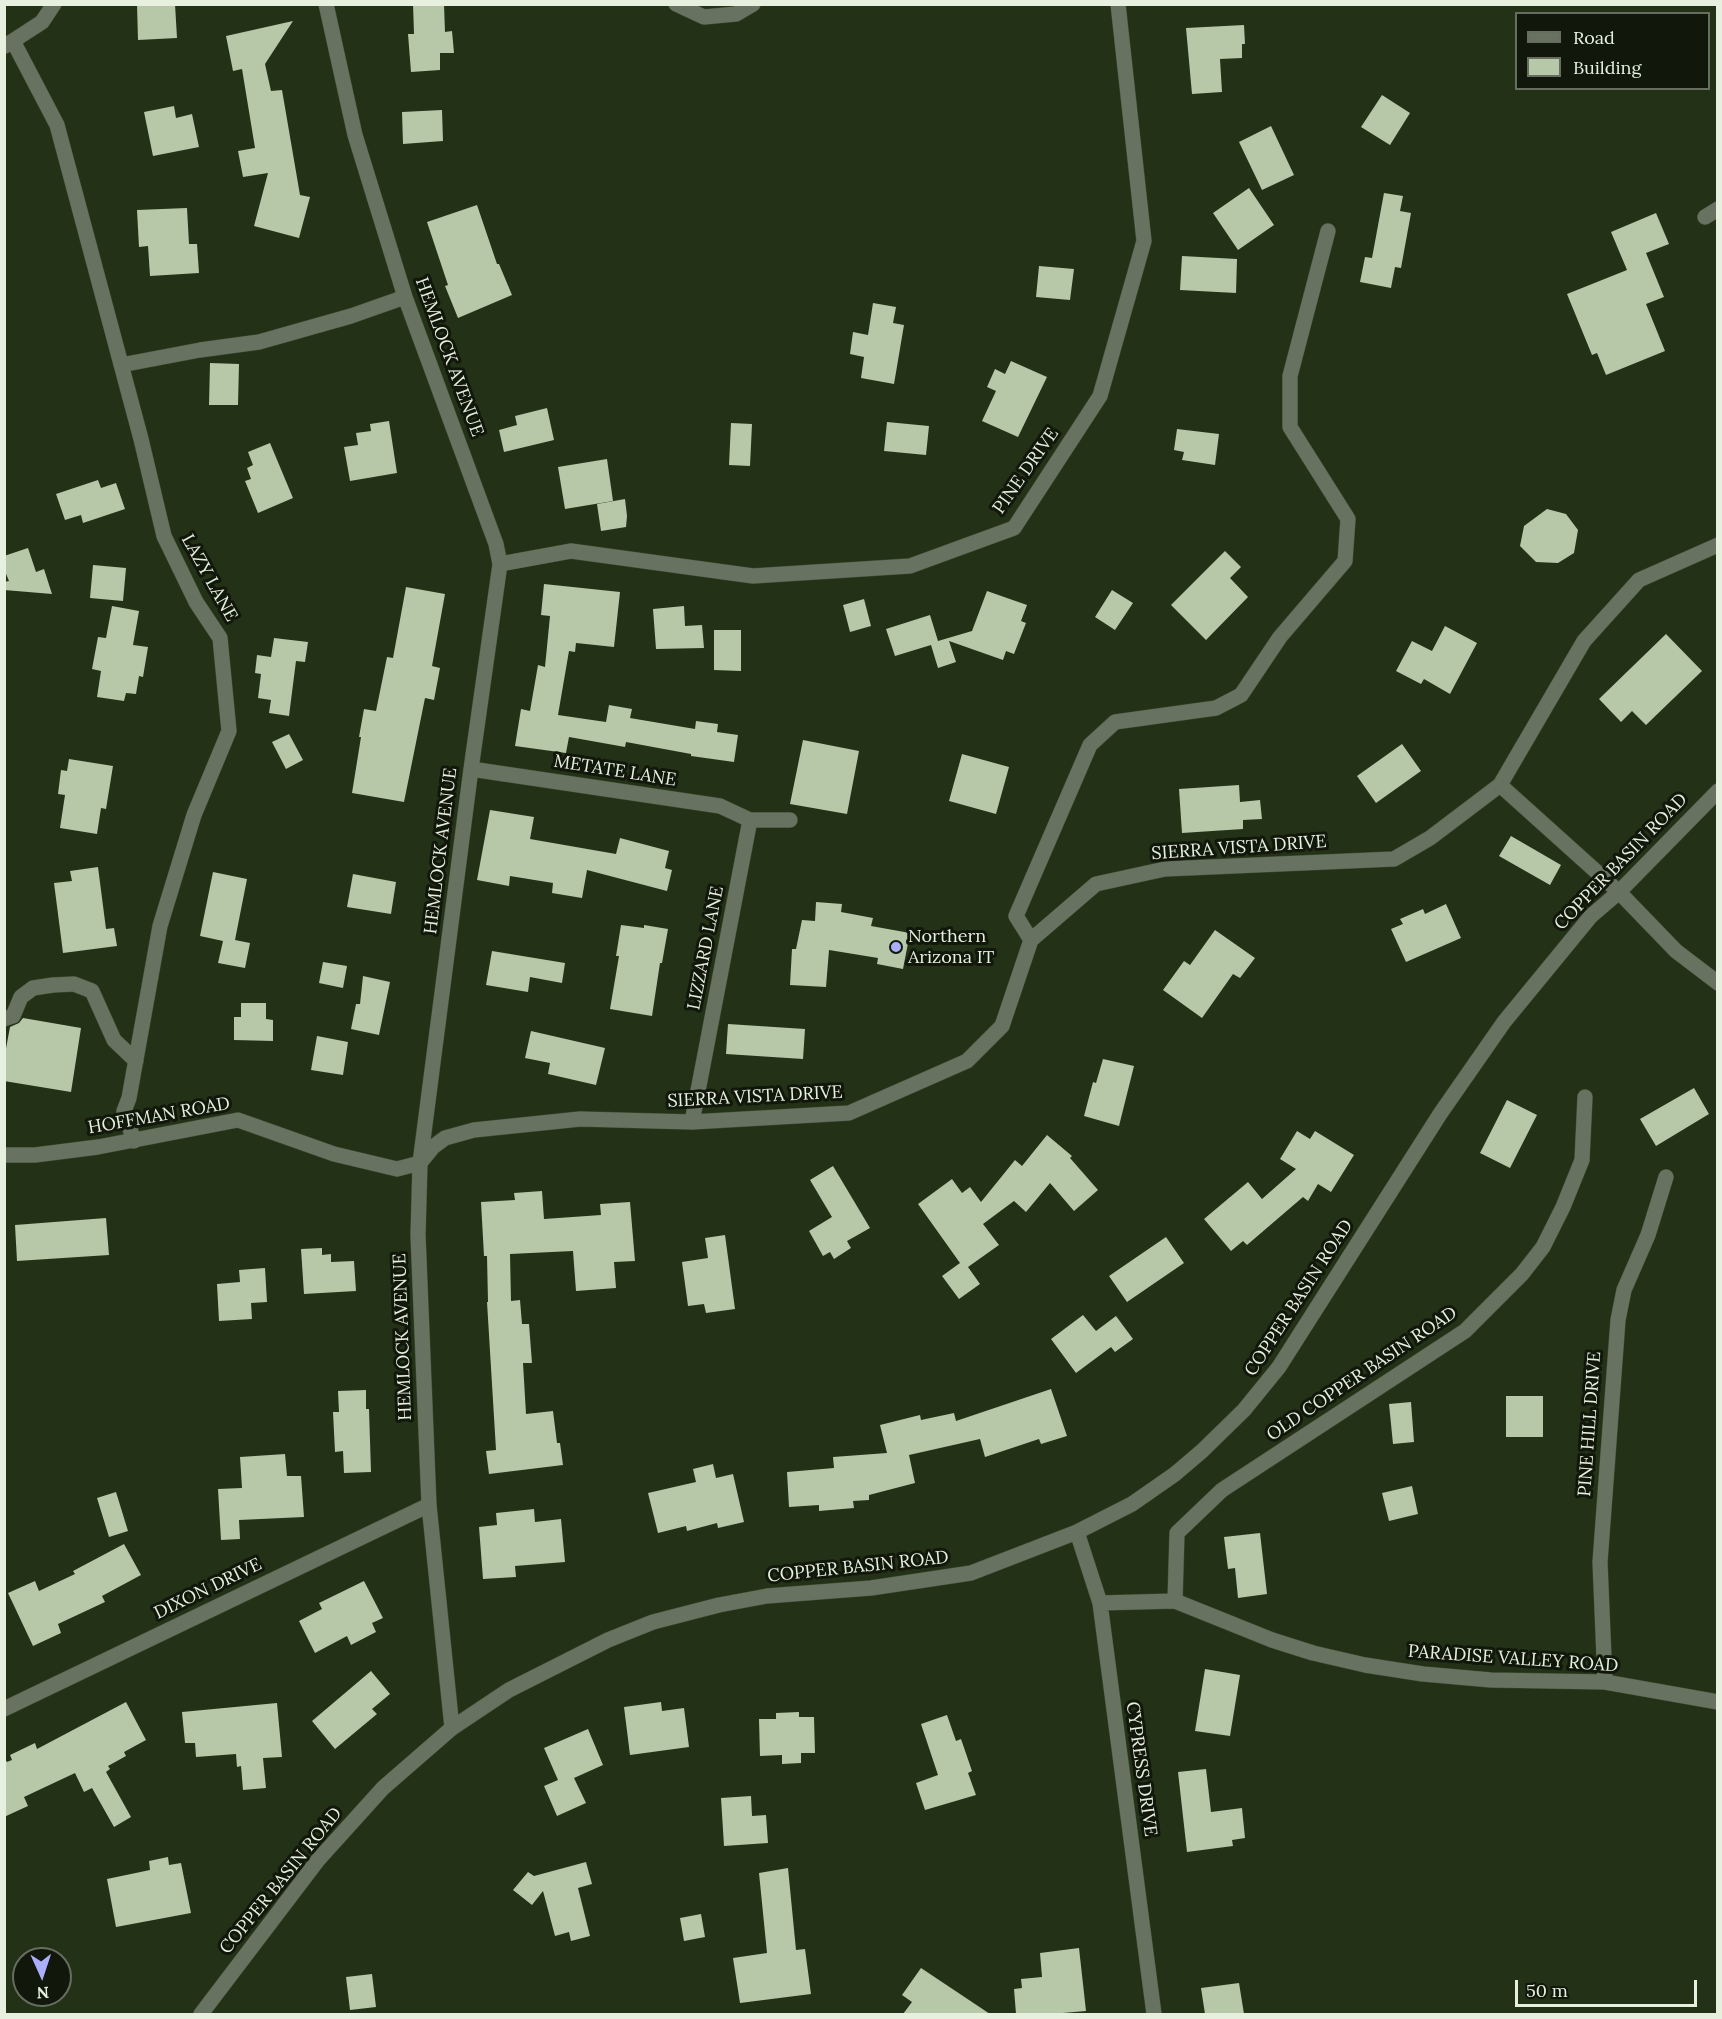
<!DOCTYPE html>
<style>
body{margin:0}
#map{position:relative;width:1722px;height:2019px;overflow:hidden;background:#233116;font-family:Lora,serif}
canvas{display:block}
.frame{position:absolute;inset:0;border:6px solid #e7f0df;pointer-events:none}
.legend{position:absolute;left:1515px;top:12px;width:195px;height:78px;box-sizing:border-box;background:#11170b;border:2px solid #676e60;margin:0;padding:8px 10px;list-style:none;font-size:18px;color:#e7f0df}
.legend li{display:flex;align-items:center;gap:12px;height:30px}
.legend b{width:30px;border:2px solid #676e60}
.north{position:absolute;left:12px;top:1947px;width:60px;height:60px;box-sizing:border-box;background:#11170b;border:2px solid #676e60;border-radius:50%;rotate:177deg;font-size:16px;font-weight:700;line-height:24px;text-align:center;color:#e7f0df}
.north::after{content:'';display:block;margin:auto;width:21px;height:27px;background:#abaffb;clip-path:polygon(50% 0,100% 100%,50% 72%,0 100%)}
.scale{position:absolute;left:1515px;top:1980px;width:182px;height:27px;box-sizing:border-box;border:3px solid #e7f0df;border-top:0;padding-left:8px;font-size:18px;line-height:21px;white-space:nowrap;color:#e7f0df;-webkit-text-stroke:4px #11170b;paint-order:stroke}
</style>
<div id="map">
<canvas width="1722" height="2019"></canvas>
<div class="frame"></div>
<ul class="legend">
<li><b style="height:8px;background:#687260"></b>Road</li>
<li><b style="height:16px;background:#b6c8a7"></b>Building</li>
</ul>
<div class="north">N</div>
<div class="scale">50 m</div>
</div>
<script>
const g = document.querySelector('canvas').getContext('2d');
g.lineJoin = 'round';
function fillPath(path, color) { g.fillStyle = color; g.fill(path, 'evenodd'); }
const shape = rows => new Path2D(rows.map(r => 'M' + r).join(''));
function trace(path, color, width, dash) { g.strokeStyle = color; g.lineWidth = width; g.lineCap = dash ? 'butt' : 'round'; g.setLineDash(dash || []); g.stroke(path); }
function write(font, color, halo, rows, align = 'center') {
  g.font = font + ' Lora,serif'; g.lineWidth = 6; g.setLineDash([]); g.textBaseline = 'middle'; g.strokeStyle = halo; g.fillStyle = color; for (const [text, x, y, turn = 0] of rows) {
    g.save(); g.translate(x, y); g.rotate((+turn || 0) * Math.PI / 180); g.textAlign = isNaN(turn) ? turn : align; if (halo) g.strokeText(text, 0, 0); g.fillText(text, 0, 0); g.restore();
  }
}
fillPath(shape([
 [137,4,175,4,177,38,138,40],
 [413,4,444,4,445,32,452,31,454,53,440,53,440,70,411,72,408,34,414,34],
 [293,21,265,64,271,91,282,90,300,195,310,197,299,238,254,226,268,173,243,177,238,151,255,148,242,69,233,71,226,36],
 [1244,25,1245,44,1242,44,1242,58,1220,59,1222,92,1192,94,1186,28],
 [1382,95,1410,113,1390,145,1361,127],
 [174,106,176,118,192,114,199,147,153,156,144,112],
 [442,110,443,141,403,144,402,112],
 [1271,126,1294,175,1262,190,1239,142],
 [1249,188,1274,225,1238,250,1213,213],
 [1384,193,1403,196,1400,211,1411,213,1401,268,1395,267,1391,288,1360,282,1365,257,1372,258],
 [477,205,497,264,499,264,512,295,458,318,445,286,448,285,427,222],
 [187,208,189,244,197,244,199,273,150,276,148,246,139,247,137,210],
 [1656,213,1669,244,1646,253,1664,297,1646,304,1665,351,1606,375,1597,353,1592,355,1567,294,1627,270,1611,232],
 [1182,256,1237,259,1236,293,1180,290],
 [1039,266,1074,269,1070,300,1036,297],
 [873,303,896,307,893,323,904,325,894,384,861,378,864,357,850,354,853,332,868,335],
 [1011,361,1047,377,1018,437,982,421,996,391,987,387,995,369,1005,374],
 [210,363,239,364,238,405,209,405],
 [547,408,554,440,504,452,499,430,517,425,515,416],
 [389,421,397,473,350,481,344,447,358,445,356,433,371,431,370,424],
 [887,422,929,426,926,455,884,451],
 [731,423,752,424,750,466,729,465],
 [1177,429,1219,434,1215,465,1182,460,1184,452,1174,450],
 [270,443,293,498,258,513,245,481,251,479,247,468,253,465,248,452],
 [607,459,613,501,565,509,558,467],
 [98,480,101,488,116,483,125,509,83,523,81,515,65,520,56,494],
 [625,499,627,516,626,527,601,531,597,504],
 [1547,509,1566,514,1578,530,1574,553,1558,563,1536,562,1520,546,1524,526],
 [28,548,36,572,44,569,52,594,4,590,4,582,9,581,4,569,4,556],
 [1225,551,1241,567,1230,578,1248,597,1206,640,1171,605],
 [93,565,126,568,123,601,90,598],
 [544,584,620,592,614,647,576,643,575,652,569,651,558,715,606,722,609,705,632,709,630,718,695,729,696,721,718,724,717,732,738,735,734,762,691,756,691,754,626,742,625,747,569,737,566,753,515,746,521,709,530,711,538,665,545,667,550,616,541,615],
 [406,587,445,594,432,666,440,668,434,700,425,698,404,802,352,793,361,737,359,737,364,709,376,711,387,657,393,658],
 [1112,590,1133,603,1115,630,1095,617],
 [987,591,1027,605,1021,621,1026,623,1014,654,1006,651,1003,660,949,641,956,662,938,668,931,645,895,656,886,629,930,615,938,641,972,631],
 [864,599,871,626,850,632,843,605],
 [112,606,139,611,133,645,148,647,143,677,139,676,136,694,126,693,124,701,97,697,101,671,92,669,98,637,106,638],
 [684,606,685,626,702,625,704,648,656,649,653,609],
 [1445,626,1477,643,1450,694,1424,679,1421,684,1396,671,1412,641,1432,651],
 [714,630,741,630,741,671,714,670],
 [1666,634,1702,671,1646,725,1632,711,1621,722,1599,699],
 [274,638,308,642,305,662,296,661,289,716,269,713,271,700,258,698,261,674,255,673,257,655,271,657],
 [289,734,303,760,286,769,272,742],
 [803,740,859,751,847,814,790,804],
 [1402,744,1421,771,1376,803,1357,776],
 [962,754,1009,767,996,814,949,801],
 [69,759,113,766,106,809,101,808,97,834,60,828,65,795,58,794,61,770,67,771],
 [1239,785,1240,802,1260,800,1262,819,1243,820,1243,829,1182,833,1179,789],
 [490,810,534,817,530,839,616,854,620,838,669,851,665,868,672,870,667,891,587,870,582,898,552,893,553,883,510,876,509,886,477,880],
 [1511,836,1561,865,1550,885,1499,856],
 [98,867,106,929,114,928,117,946,63,953,54,883,72,881,70,871],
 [213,872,247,879,235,940,250,943,245,968,218,963,223,941,200,936],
 [353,874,396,882,391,914,347,907],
 [816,902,842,904,841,912,873,918,871,926,910,933,903,969,877,964,878,958,829,950,826,987,790,985,792,949,796,949,802,920,815,921],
 [1446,904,1461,938,1406,962,1391,929,1403,924,1400,919,1423,909,1425,914],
 [621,925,644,928,644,925,668,929,662,963,660,963,652,1016,610,1009,619,956,616,956],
 [1215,930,1255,958,1240,978,1233,974,1202,1018,1163,990,1184,961,1190,965],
 [492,951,565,963,562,983,530,977,528,992,486,985],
 [323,962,347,966,343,988,319,983],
 [363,976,390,982,379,1035,351,1029,356,1004,360,1004],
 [241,1003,266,1003,266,1019,273,1020,273,1041,234,1040,234,1017,241,1017],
 [23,1018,81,1028,71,1092,4,1081,4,1059,10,1027,19,1023],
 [728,1024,805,1029,803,1059,726,1054],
 [531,1031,605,1048,596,1085,548,1074,550,1063,525,1058],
 [317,1036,348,1042,343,1075,311,1070],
 [1103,1059,1134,1066,1119,1126,1084,1116,1093,1082,1096,1083],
 [1694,1088,1709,1114,1656,1146,1640,1119],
 [1507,1100,1537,1115,1510,1168,1480,1153],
 [1297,1131,1310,1139,1315,1131,1354,1155,1331,1192,1318,1184,1308,1201,1303,1197,1247,1245,1243,1241,1231,1251,1204,1219,1248,1182,1262,1199,1296,1169,1280,1159],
 [1047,1135,1072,1156,1070,1158,1098,1190,1074,1211,1050,1183,1026,1212,1014,1201,983,1224,999,1245,968,1267,980,1284,959,1299,942,1276,960,1263,918,1204,952,1179,962,1193,970,1187,981,1202,1015,1160,1022,1166],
 [833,1166,870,1228,847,1241,851,1248,834,1259,830,1252,823,1256,809,1231,832,1217,810,1180],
 [542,1191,544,1219,601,1215,600,1204,630,1202,635,1261,614,1262,616,1288,576,1291,573,1251,510,1254,511,1301,520,1300,522,1324,529,1324,532,1363,523,1363,526,1414,553,1411,557,1443,560,1443,563,1465,489,1474,486,1451,496,1450,487,1302,488,1302,487,1256,484,1256,481,1202,515,1200,514,1193],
 [106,1218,109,1255,17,1261,15,1225],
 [725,1235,735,1309,706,1313,704,1304,688,1306,682,1262,708,1258,705,1238],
 [1166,1237,1184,1263,1127,1302,1109,1276],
 [322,1248,322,1255,331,1254,331,1262,354,1261,356,1291,304,1294,301,1249],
 [265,1268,267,1302,251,1303,252,1319,219,1321,217,1284,240,1282,239,1270],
 [1083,1315,1096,1331,1116,1316,1133,1339,1115,1352,1111,1347,1076,1373,1051,1339],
 [1051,1389,1067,1436,1041,1444,1039,1439,985,1457,980,1439,909,1455,915,1483,869,1495,869,1500,853,1501,854,1508,819,1511,819,1505,789,1507,787,1472,834,1468,833,1457,887,1453,880,1425,920,1415,921,1420,954,1413,956,1421],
 [366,1390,366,1409,369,1409,371,1472,344,1473,343,1451,335,1452,333,1412,339,1412,338,1391],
 [1506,1396,1543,1396,1543,1437,1506,1437],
 [1411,1402,1414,1442,1393,1444,1389,1404],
 [285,1454,287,1476,301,1476,304,1517,239,1520,240,1539,221,1540,218,1489,242,1488,240,1457],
 [713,1464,716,1478,733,1474,744,1522,718,1528,717,1523,687,1531,686,1526,658,1533,648,1493,696,1482,693,1469],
 [1412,1486,1418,1514,1389,1521,1382,1493],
 [116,1492,128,1531,109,1537,97,1498],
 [534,1509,535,1522,561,1519,565,1562,515,1566,516,1577,483,1579,479,1527,497,1525,496,1513],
 [1260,1533,1267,1594,1238,1598,1235,1568,1228,1569,1224,1537],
 [124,1544,141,1575,102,1596,105,1602,58,1624,61,1633,33,1646,8,1593,35,1581,39,1591,75,1574,73,1571],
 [364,1581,383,1618,372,1623,376,1632,351,1645,347,1636,315,1653,299,1621,322,1609,319,1603],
 [1205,1669,1240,1675,1230,1736,1195,1731],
 [371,1671,390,1694,372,1709,377,1714,335,1749,312,1721],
 [126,1702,146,1740,124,1752,126,1756,108,1766,110,1769,106,1772,131,1817,114,1827,92,1788,84,1792,75,1773,24,1797,28,1806,4,1817,4,1758,7,1762,12,1760,10,1755,35,1743,37,1749],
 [661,1702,662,1711,684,1708,689,1747,630,1755,624,1707],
 [277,1703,282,1757,263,1758,266,1788,243,1790,241,1766,237,1767,236,1754,196,1757,195,1743,185,1743,182,1712],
 [799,1712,799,1717,814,1717,815,1753,801,1753,801,1763,782,1764,782,1755,760,1756,759,1719,776,1719,776,1713],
 [947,1715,956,1741,961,1739,972,1771,968,1773,976,1795,925,1810,916,1783,938,1775,921,1724],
 [588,1729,603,1765,574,1778,586,1803,557,1816,544,1786,558,1780,544,1748],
 [1206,1769,1211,1812,1242,1808,1245,1838,1232,1840,1233,1846,1187,1852,1178,1772],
 [751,1796,752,1816,766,1815,768,1843,724,1846,721,1798],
 [168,1857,169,1865,181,1863,191,1913,116,1927,107,1879,150,1870,149,1861],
 [586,1862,592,1884,578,1888,590,1936,571,1941,569,1932,555,1936,543,1891,532,1905,513,1890,528,1872,534,1876],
 [788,1868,796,1950,805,1949,811,1994,740,2003,733,1958,767,1953,759,1873],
 [701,1914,705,1937,684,1941,680,1918],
 [1079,1948,1086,2011,1051,2014,1016,2014,1014,1989,1022,1988,1021,1979,1042,1977,1040,1953],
 [921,1968,990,2014,903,2014,912,2002,902,1995],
 [372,1974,376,2007,350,2010,346,1977],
 [1239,1983,1244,2014,1205,2014,1201,1988]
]), '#b6c8a7');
const minor = shape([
 [326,4,355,135,405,297,496,544,500,564,471,769,420,1163,418,1235,429,1505,452,1728],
 [676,4,704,17,736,14,753,4],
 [13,41,57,125,141,439,164,536,196,602,220,638,229,731,194,815,160,926,129,1098,124,1111,134,1141],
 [5,46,42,22,54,4],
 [1705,217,1718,209],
 [121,365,200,350,259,342,351,316,405,297],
 [500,564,571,551,753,576,910,566,1014,528,1100,396,1144,241,1118,4],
 [471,769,720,806,750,820],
 [1500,785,1619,892,1676,951,1718,983],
 [1031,940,1016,916,1090,745,1115,722,1216,708,1241,695,1280,637,1345,561,1348,519,1290,427,1290,376,1328,231],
 [4,1019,13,1016,21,997,33,988,53,985,74,984,92,991,114,1040,136,1061],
 [692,1122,750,820,790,820],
 [4,1155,35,1155,98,1147,238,1120,334,1154,397,1169,420,1163,433,1147,445,1138,474,1130,580,1119,692,1122,849,1113,967,1061,1002,1026,1031,940,1096,884,1165,869,1394,859,1430,838,1500,785,1584,641,1639,580,1718,545],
 [1077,1532,1100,1603,1154,2014],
 [1175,1601,1177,1533,1222,1490,1465,1331,1522,1274,1543,1247,1563,1207,1582,1160,1585,1097],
 [1100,1603,1175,1601,1272,1640,1313,1653,1365,1665,1423,1674,1491,1680,1605,1682,1718,1702],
 [1605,1682,1600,1562,1618,1320,1624,1290,1648,1235,1666,1177],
 [4,1709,429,1505],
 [201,2014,318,1860,383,1788,452,1728,509,1690,608,1640,653,1622,719,1605,767,1596,871,1588,971,1573,1077,1532,1132,1504,1175,1474,1202,1451,1244,1410,1279,1367,1440,1114,1504,1022,1591,916,1619,892,1718,791]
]);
trace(minor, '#3e4c32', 16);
trace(minor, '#687260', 15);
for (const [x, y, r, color] of [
 [896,947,6,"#abaffb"]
]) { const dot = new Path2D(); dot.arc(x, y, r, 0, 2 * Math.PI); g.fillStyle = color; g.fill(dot); trace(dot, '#11170b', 2); }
write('18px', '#e7f0df', '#11170b', [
 ["HEMLOCK AVENUE",449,357,70],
 ["PINE DRIVE",1026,471,-55],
 ["LAZY LANE",209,578,61],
 ["METATE LANE",615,771,9],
 ["SIERRA VISTA DRIVE",1239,848,-4],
 ["HEMLOCK AVENUE",441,851,-83],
 ["COPPER BASIN ROAD",1621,862,-46],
 ["LIZZARD LANE",706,948,-79],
 ["SIERRA VISTA DRIVE",755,1097,-3],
 ["HOFFMAN ROAD",159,1116,-10],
 ["COPPER BASIN ROAD",1299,1298,-57],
 ["HEMLOCK AVENUE",403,1337,-92],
 ["OLD COPPER BASIN ROAD",1362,1374,-34],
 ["PINE HILL DRIVE",1590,1424,-86],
 ["COPPER BASIN ROAD",858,1567,-6],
 ["DIXON DRIVE",208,1589,-26],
 ["PARADISE VALLEY ROAD",1513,1659,4],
 ["CYPRESS DRIVE",1141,1769,82],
 ["COPPER BASIN ROAD",281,1881,-51]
]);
write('18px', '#e7f0df', '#11170b', [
 ["Northern",908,937],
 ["Arizona IT",908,958]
], 'left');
</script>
